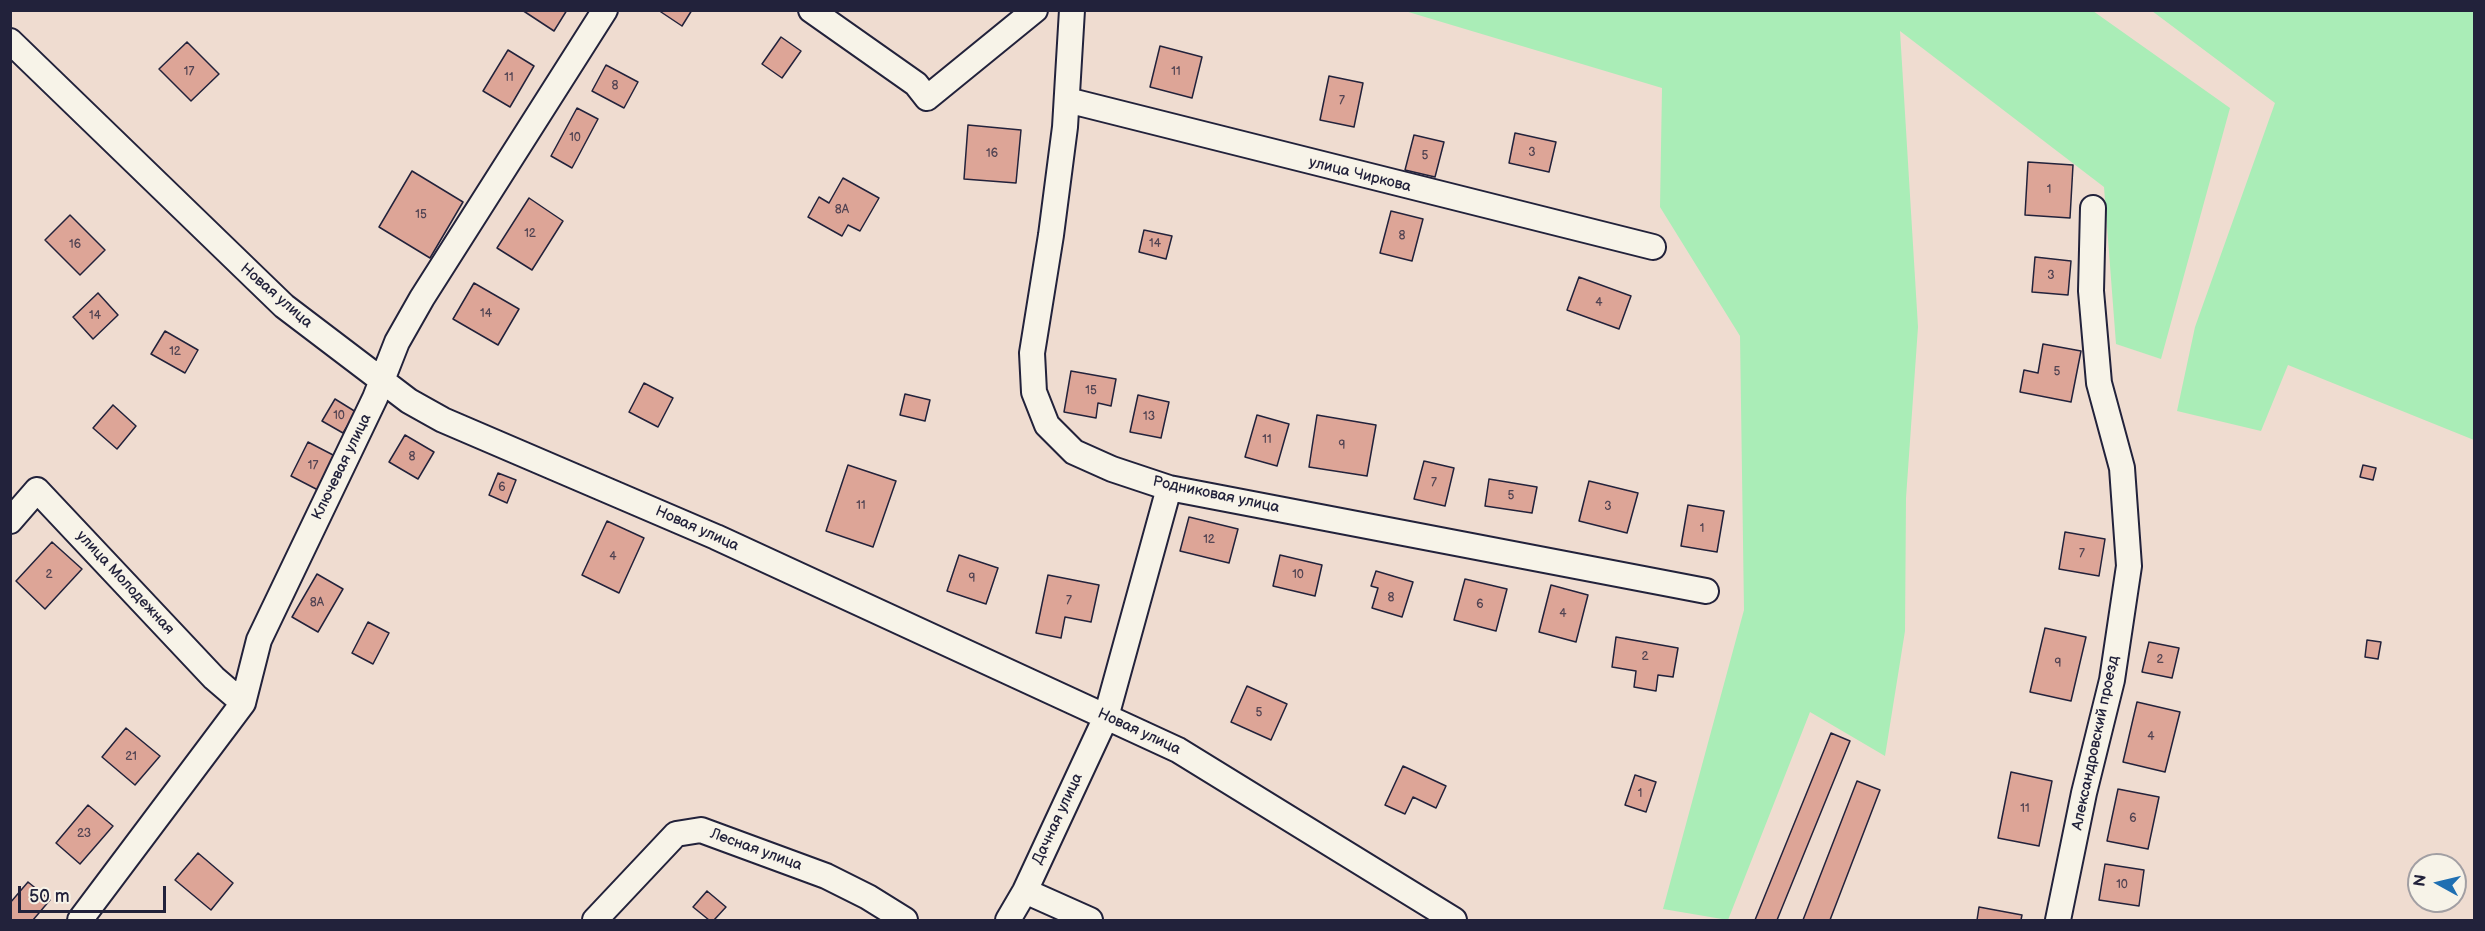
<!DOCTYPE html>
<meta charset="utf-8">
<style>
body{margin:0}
#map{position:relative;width:2485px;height:931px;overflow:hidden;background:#efdcd0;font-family:"Balsamiq Sans",sans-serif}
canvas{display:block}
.frame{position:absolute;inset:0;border:12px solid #22223b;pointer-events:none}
.north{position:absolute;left:2407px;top:853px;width:60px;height:60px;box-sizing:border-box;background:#f7f3e8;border:2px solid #a29fa3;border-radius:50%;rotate:278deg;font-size:16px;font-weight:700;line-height:24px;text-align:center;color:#22223b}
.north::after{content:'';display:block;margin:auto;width:21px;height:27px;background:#1f6fb2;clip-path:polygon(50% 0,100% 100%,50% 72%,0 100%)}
.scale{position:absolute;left:18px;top:886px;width:148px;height:27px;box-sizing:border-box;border:3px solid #22223b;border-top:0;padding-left:8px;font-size:18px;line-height:21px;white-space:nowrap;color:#22223b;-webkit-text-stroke:4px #f7f3e8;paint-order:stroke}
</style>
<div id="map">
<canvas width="2485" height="931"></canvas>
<div class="frame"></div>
<div class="north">N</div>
<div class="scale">50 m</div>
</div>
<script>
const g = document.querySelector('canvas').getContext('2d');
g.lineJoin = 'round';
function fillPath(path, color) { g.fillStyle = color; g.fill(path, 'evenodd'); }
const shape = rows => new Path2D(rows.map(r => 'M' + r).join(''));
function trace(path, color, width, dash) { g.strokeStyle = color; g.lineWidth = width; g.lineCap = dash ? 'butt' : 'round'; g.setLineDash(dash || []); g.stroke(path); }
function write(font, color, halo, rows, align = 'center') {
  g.font = font + ' "Balsamiq Sans",sans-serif'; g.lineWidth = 6; g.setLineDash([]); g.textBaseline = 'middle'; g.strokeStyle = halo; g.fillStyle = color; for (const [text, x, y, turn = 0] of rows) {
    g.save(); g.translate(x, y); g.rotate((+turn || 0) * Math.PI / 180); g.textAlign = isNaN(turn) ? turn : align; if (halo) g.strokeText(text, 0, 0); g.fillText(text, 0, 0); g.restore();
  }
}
fillPath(shape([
 [1405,11,2093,11,2230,108,2161,359,2116,344,2104,187,1900,31,1918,327,1906,498,1905,631,1885,756,1810,712,1728,920,1663,909,1744,610,1740,336,1660,207,1662,88],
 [2152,11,2474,11,2474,440,2288,365,2261,431,2177,411,2195,327,2275,103]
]), '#aaedb7');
const building = shape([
 [522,10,567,10,554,31,522,10],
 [658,10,692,10,682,26,658,10],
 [781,37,801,51,782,78,762,64,781,37],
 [187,42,219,74,191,101,159,69,187,42],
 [1160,46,1202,57,1192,98,1150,87,1160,46],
 [508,50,534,66,510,107,483,91,508,50],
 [606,65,638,82,624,108,592,91,606,65],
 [1329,76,1363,83,1354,127,1320,120,1329,76],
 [577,108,598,119,572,168,551,156,577,108],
 [968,125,1021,130,1016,183,964,179,968,125],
 [1515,133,1556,142,1549,172,1509,163,1515,133],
 [1414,135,1444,142,1435,177,1405,170,1414,135],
 [2028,162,2073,165,2070,218,2025,215,2028,162],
 [412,171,463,202,430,258,379,227,412,171],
 [843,178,879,198,860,231,848,225,842,236,808,217,819,197,829,203,843,178],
 [529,198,563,221,532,270,497,248,529,198],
 [1391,211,1423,219,1412,261,1380,253,1391,211],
 [70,215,105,250,80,275,45,240,70,215],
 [1144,230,1172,236,1166,259,1139,252,1144,230],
 [2035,257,2071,261,2068,295,2032,292,2035,257],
 [1579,277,1631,296,1619,329,1567,310,1579,277],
 [474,283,519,309,498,345,453,319,474,283],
 [98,293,118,315,93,339,73,317,98,293],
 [165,331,198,350,185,373,151,354,165,331],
 [2043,344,2081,351,2071,402,2020,392,2024,370,2038,373,2043,344],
 [1071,371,1116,379,1111,406,1098,403,1096,418,1064,412,1071,371],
 [644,383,673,398,658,427,629,412,644,383],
 [905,394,930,400,925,421,900,415,905,394],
 [1138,395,1169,402,1161,438,1130,432,1138,395],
 [335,399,356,412,343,433,322,421,335,399],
 [113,405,136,426,117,449,93,428,113,405],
 [1257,415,1289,424,1277,466,1245,457,1257,415],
 [1317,415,1376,425,1367,476,1309,467,1317,415],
 [405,435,434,452,418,479,389,462,405,435],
 [308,442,335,456,318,490,291,476,308,442],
 [1424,461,1454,468,1445,506,1414,499,1424,461],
 [848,465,896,481,873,547,826,531,848,465],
 [2363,465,2376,468,2373,480,2360,477,2363,465],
 [498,473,516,480,507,503,489,495,498,473],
 [1489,479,1537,487,1532,513,1485,506,1489,479],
 [1589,481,1638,493,1627,533,1579,521,1589,481],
 [1688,505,1724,511,1717,552,1681,546,1688,505],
 [1189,517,1238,529,1229,563,1180,551,1189,517],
 [607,521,644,538,619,593,582,575,607,521],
 [2065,532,2105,539,2099,576,2059,569,2065,532],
 [52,542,82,569,45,609,16,581,52,542],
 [959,555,998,568,986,604,947,591,959,555],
 [1280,555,1322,565,1315,596,1273,586,1280,555],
 [1376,571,1413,582,1402,617,1372,608,1378,588,1371,586,1376,571],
 [317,574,343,589,318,632,292,617,317,574],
 [1048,575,1099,585,1091,622,1065,617,1061,638,1036,633,1048,575],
 [1465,579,1507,589,1496,631,1454,620,1465,579],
 [1551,585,1588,595,1576,642,1539,632,1551,585],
 [368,622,389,633,373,664,352,653,368,622],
 [2045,628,2086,637,2071,701,2030,692,2045,628],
 [1616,637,1678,648,1673,677,1658,675,1656,691,1634,687,1636,671,1612,667,1616,637],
 [2367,640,2381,642,2378,659,2365,657,2367,640],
 [2149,642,2179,648,2172,678,2142,672,2149,642],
 [1247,686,1287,704,1271,740,1231,722,1247,686],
 [2137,702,2180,712,2165,772,2123,762,2137,702],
 [126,728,160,756,135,785,102,757,126,728],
 [1831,733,1850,741,1777,920,1755,920,1831,733],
 [1403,766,1446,786,1436,808,1413,797,1405,814,1385,805,1403,766],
 [2011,772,2052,781,2039,846,1998,838,2011,772],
 [1635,775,1656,782,1646,812,1625,805,1635,775],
 [1857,781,1880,790,1830,920,1803,920,1857,781],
 [2118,789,2159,797,2148,849,2107,841,2118,789],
 [88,805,113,826,80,864,56,843,88,805],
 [198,853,233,883,211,910,175,880,198,853],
 [2105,864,2144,870,2139,906,2099,900,2105,864],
 [28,882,50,900,33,920,10,920,10,903,28,882],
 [707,891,726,907,714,920,709,920,693,907,707,891],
 [1979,907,2022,915,2021,920,1977,920,1979,907]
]);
fillPath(building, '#dda597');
trace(building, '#22223b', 1.5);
const street = shape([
 [811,10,916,84,927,98,1035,10],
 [1072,10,1065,127,1051,235,1032,353,1034,392,1047,425,1074,452,1112,469,1169,488,1706,591],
 [10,41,284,306,409,401,443,420,716,537,1178,750,1454,920],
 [1067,100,1653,247],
 [10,521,37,490,214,678,243,703],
 [1025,891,1090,920],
 [80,920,243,703,259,640,375,398,397,342,422,298,605,10],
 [595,920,676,834,701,830,826,876,868,897,905,920],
 [1008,920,1025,891,1106,717,1169,488],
 [2058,920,2084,793,2112,680,2129,566,2122,468,2099,383,2091,291,2093,208]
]);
trace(street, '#22223b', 28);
trace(street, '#f7f3e8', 24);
write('12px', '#514352', null, [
 ["17",189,72],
 ["11",1176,72],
 ["11",509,78],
 ["8",615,86],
 ["7",1342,101],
 ["10",575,138],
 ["3",1532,153],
 ["16",992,154],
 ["5",1425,156],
 ["1",2049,190],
 ["8А",842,210],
 ["15",421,215],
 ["12",530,234],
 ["8",1402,236],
 ["14",1155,244],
 ["16",75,245],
 ["3",2051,276],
 ["4",1599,303],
 ["14",486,314],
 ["14",95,316],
 ["12",175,352],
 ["5",2057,372],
 ["15",1091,391],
 ["10",339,416],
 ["13",1149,417],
 ["11",1267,440],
 ["9",1342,446],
 ["8",412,457],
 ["17",313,466],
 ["7",1434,483],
 ["6",502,488],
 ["5",1511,496],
 ["11",861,506],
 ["3",1608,507],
 ["1",1702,529],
 ["12",1209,540],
 ["7",2082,554],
 ["4",613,557],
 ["2",49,575],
 ["10",1298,575],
 ["9",972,579],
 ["8",1391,598],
 ["7",1069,601],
 ["8А",317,603],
 ["6",1480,605],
 ["4",1563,614],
 ["2",1645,657],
 ["2",2160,660],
 ["9",2058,664],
 ["5",1259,713],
 ["4",2151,737],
 ["21",131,757],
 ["1",1640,794],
 ["11",2025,809],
 ["6",2133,819],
 ["23",84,834],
 ["10",2122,885]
]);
write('15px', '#22223b', '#f7f3e8', [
 ["улица Чиркова",1360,175,14],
 ["Новая улица",276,296,41],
 ["Ключевая улица",342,467,-64],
 ["Родниковая улица",1216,495,12],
 ["Новая улица",697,529,24],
 ["улица Молодежная",125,583,47],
 ["Новая улица",1139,732,25],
 ["Александровский проезд",2096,743,-78],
 ["Дачная улица",1058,819,-65],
 ["Лесная улица",756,850,20]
]);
</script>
